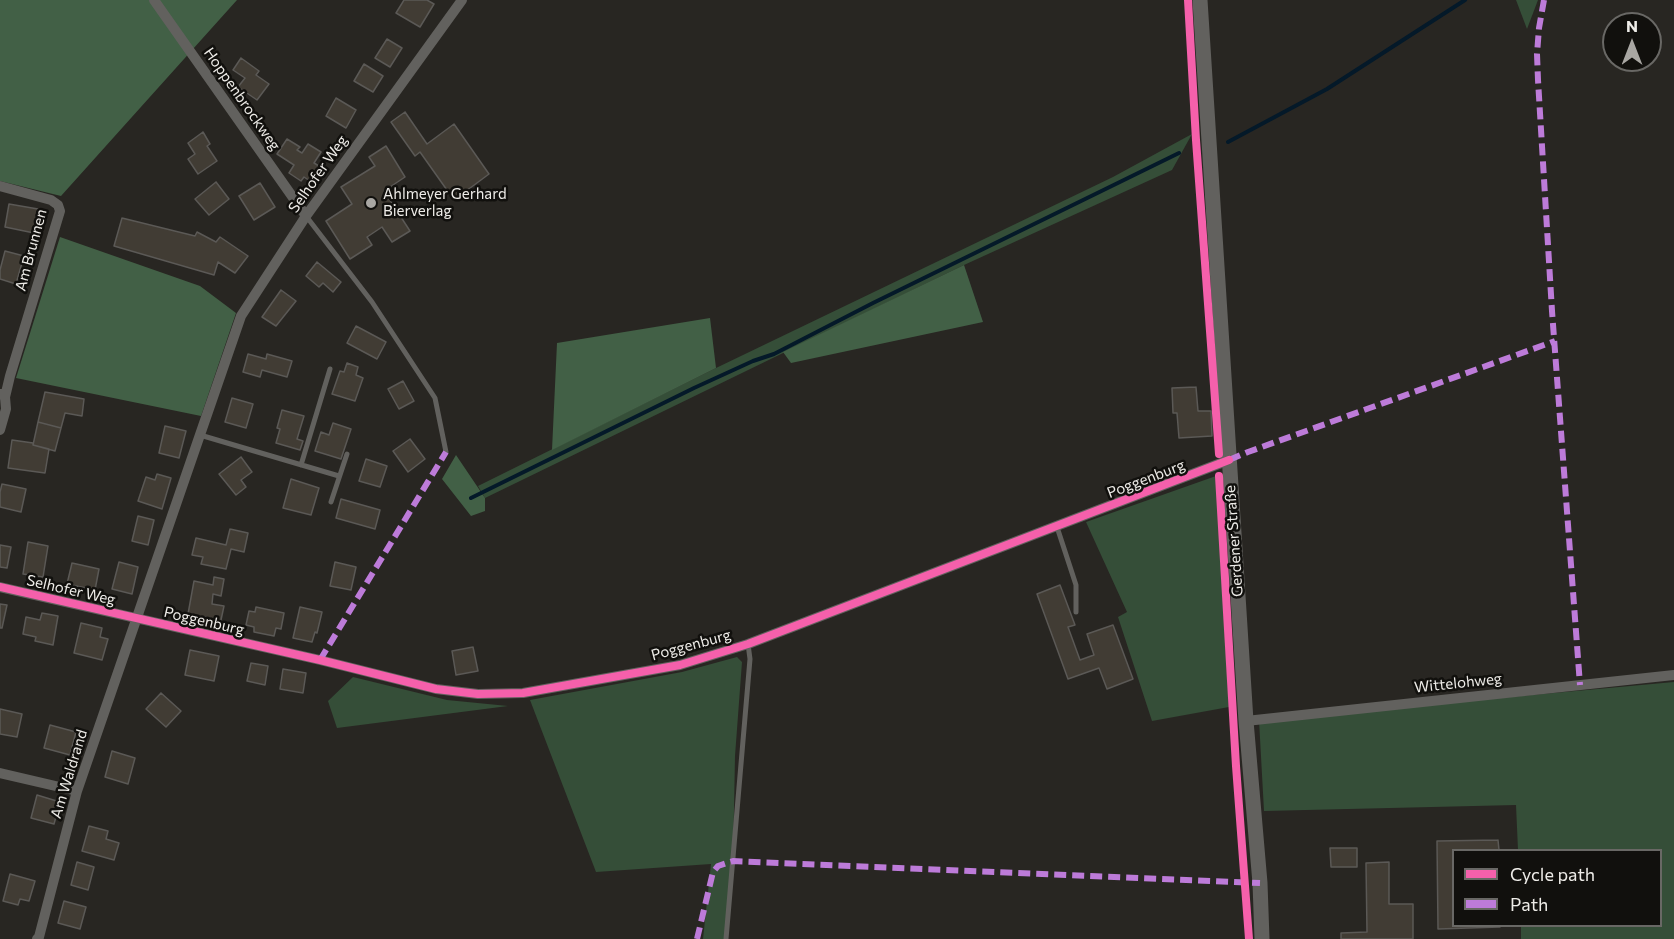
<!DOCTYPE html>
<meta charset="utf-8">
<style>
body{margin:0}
#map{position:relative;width:1674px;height:939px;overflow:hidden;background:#282622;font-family:Commissioner,sans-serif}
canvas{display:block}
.legend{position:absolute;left:1452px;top:849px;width:210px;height:78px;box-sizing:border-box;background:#11100d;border:2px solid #696865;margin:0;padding:8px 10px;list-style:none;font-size:18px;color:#eeece8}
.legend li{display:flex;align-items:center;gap:12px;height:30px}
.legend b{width:30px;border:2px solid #696865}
.north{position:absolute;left:1602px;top:12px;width:60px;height:60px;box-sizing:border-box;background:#11100d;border:2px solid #696865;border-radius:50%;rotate:0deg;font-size:16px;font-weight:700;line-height:24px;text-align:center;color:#eeece8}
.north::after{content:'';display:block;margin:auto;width:21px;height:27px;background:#a9a7a3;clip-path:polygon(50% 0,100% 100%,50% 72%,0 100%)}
</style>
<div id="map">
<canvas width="1674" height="939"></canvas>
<ul class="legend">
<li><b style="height:8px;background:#f560ab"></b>Cycle path</li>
<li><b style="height:8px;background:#bd7bd9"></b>Path</li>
</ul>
<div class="north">N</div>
</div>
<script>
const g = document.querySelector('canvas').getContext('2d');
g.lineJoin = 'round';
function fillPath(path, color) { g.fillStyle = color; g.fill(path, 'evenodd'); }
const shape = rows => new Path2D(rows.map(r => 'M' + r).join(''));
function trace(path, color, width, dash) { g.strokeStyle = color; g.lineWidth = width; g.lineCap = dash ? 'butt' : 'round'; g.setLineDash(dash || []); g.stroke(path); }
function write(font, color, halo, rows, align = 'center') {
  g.font = font + ' Commissioner,sans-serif'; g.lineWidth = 5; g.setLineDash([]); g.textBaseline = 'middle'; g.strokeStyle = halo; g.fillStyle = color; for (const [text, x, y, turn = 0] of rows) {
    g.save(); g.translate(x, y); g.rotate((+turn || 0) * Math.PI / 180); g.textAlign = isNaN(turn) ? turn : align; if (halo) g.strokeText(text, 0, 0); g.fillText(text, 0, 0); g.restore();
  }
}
fillPath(shape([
 [1516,0,1538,0,1527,29],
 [1192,134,1172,170,964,265,485,498,478,486,716,368,1113,177],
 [1216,476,1229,707,1152,721,1118,617,1127,612,1086,522],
 [737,657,742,662,735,756,733,861,725,939,703,939,711,864,596,872,530,700,682,672],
 [353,677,447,700,508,706,337,728,328,701],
 [1674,682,1674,939,1521,939,1521,926,1660,926,1660,850,1518,850,1516,805,1264,811,1259,720]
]), '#354e38');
fillPath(shape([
 [0,0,237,0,61,196,0,181],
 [60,237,200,286,236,313,201,416,16,378],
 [964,265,983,322,791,363,783,352],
 [710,318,716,368,552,450,557,343],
 [456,455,485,498,485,511,471,516,442,479]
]), '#426046');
trace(shape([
 [1228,142,1327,89,1465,0],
 [471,498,694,388,753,361,774,354,873,303,1179,153]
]), '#041929', 4);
const building = shape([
 [404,0,427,0,434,4,420,27,396,13,404,0],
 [387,39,402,48,390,67,375,58,387,39],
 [241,58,259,71,256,75,269,84,257,100,238,87,245,78,233,70,241,58],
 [364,64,383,76,373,92,354,81,364,64],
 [336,98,356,110,346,128,326,116,336,98],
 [405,112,427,144,454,124,489,174,454,200,420,152,415,156,391,122,405,112],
 [203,132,210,144,207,146,217,161,198,174,188,159,195,154,188,143,203,132],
 [287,139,300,147,297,150,302,153,308,144,321,152,314,163,319,166,310,181,304,177,301,181,289,173,294,165,277,154,287,139],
 [386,146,405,177,384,191,410,231,392,242,382,227,367,237,372,245,350,259,326,221,352,204,341,187,375,166,369,157,386,146],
 [216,182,229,199,209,215,195,199,216,182],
 [260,183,275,207,254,220,239,196,260,183],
 [9,204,38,209,34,233,5,227,9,204],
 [122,218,195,236,197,232,216,242,220,237,248,256,235,273,218,262,214,275,114,246,122,218],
 [5,251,24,256,16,284,0,279,0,270,5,251],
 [317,262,341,282,333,292,323,283,319,287,306,276,317,262],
 [281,290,296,301,276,326,262,317,281,290],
 [356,326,386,342,377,359,347,343,356,326],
 [248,354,266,359,267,354,292,361,287,377,262,370,260,377,243,372,248,354],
 [347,363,358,367,356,375,363,378,355,401,332,394,340,371,344,372,347,363],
 [403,381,414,401,399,409,388,389,403,381],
 [1196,387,1198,411,1211,411,1212,436,1179,438,1177,413,1173,413,1172,388,1196,387],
 [45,392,84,399,82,416,65,413,61,428,38,422,45,392],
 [232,398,253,404,246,428,225,422,232,398],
 [282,410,304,416,297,439,303,441,300,450,276,443,280,429,277,428,282,410],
 [38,422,61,428,55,451,33,445,38,422],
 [333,423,351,429,341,459,315,451,321,432,329,435,333,423],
 [165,426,186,431,179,458,159,453,165,426],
 [410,439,425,459,408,472,393,451,410,439],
 [12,440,33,443,33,445,49,449,45,473,8,468,12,440],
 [241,457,252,472,241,480,246,487,236,495,219,474,241,457],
 [366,459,387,466,380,487,359,481,366,459],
 [157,474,171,478,162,509,138,501,146,477,155,480,157,474],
 [291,479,319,488,311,515,283,508,291,479],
 [2,484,26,489,21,512,0,507,0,492,2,484],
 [341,499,380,510,375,529,336,518,341,499],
 [138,516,154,520,148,545,132,541,138,516],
 [230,529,248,533,244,552,231,549,226,569,201,564,203,557,192,555,196,538,226,545,230,529],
 [28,542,48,546,43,577,23,574,28,542],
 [0,545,11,547,7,568,0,567,0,545],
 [119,562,138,567,132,594,112,589,119,562],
 [335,562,356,567,351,590,330,586,335,562],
 [72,563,99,569,95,590,67,584,72,563],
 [214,577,224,579,221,596,213,594,212,604,224,606,221,620,188,614,194,581,213,585,214,577],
 [1060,585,1075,625,1068,627,1080,660,1094,655,1087,634,1113,625,1133,679,1107,689,1099,668,1068,679,1037,594,1060,585],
 [0,604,7,605,2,628,0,628,0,604],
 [256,607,284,613,281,629,276,628,274,636,254,632,254,627,246,625,249,611,255,612,256,607],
 [300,607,322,612,317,633,315,632,312,642,293,638,300,607],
 [42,613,58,616,53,645,35,641,36,637,23,634,26,617,40,620,42,613],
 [81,623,102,628,100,637,108,639,102,660,74,653,81,623],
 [473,647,478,671,456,675,452,651,473,647],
 [190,650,219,656,214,681,185,675,190,650],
 [251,663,268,666,265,685,247,681,251,663],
 [283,669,306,673,303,693,280,689,283,669],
 [161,693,181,711,166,727,146,709,161,693],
 [0,709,22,714,17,737,0,734,0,709],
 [50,725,76,732,70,755,44,748,50,725],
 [112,751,135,758,128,784,105,777,112,751],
 [37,795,60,802,54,824,31,818,37,795],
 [89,826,108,831,106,839,119,843,114,860,82,851,89,826],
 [1498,840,1499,850,1454,850,1454,926,1500,926,1500,927,1438,929,1437,841,1498,840],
 [1330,848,1357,848,1357,867,1331,867,1330,848],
 [77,862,94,867,88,890,71,885,77,862],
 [1389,862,1389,904,1413,904,1413,939,1341,939,1341,933,1367,932,1366,863,1389,862],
 [10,874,35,881,29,901,20,899,18,905,3,901,10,874],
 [64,901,86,907,80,929,58,923,64,901]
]);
fillPath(building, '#413c34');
trace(building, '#5b5956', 1.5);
trace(shape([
 [306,216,372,302,435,398,446,452],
 [200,435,339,476],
 [301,465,330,369],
 [331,502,347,454],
 [1057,527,1076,585,1076,612],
 [726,939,750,659,748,644]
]), '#62615e', 5);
trace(shape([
 [154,0,306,216],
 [0,186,51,200,58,205,60,211,10,376,5,397],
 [0,430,6,409,5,397,1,394],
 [0,587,320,660,436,689,478,694,523,693,680,665,748,644,1229,460],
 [1246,721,1674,675],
 [0,773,77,791],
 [37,939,39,937,77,791,241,316,306,216,462,0]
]), '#62615e', 10);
trace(shape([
 [1200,0,1246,721,1260,883,1262,939]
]), '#62615e', 15);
trace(shape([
 [1544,0,1539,28,1537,54,1538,80,1552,311,1580,685],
 [1229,460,1248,452,1555,341],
 [320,660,446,452],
 [697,939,713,872,718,866,733,861,1260,883]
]), '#bd7bd9', 6, [12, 6]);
trace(shape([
 [1188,0,1196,140,1219,454],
 [1219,476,1236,766,1249,939],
 [0,587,320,660,436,689,478,694,523,693,680,665,748,644,1229,460]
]), '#f560ab', 8);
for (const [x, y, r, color] of [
 [371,203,6,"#a9a7a3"]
]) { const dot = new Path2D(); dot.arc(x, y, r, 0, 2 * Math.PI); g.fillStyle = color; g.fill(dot); trace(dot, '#11100d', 2); }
write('15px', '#eeece8', '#11100d', [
 ["Hoppenbrockweg",242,99,55],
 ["Selhofer Weg",318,174,-55],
 ["Am Brunnen",31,250,-75],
 ["Poggenburg",1146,479,-21],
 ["Gerdener Straße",1234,541,-94],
 ["Selhofer Weg",71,590,13],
 ["Poggenburg",204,621,13],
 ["Poggenburg",691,645,-15],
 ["Wittelohweg",1458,683,-6],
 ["Am Waldrand",69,774,-73]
]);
write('15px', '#eeece8', '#11100d', [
 ["Ahlmeyer Gerhard",383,194],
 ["Bierverlag",383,211]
], 'left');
</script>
